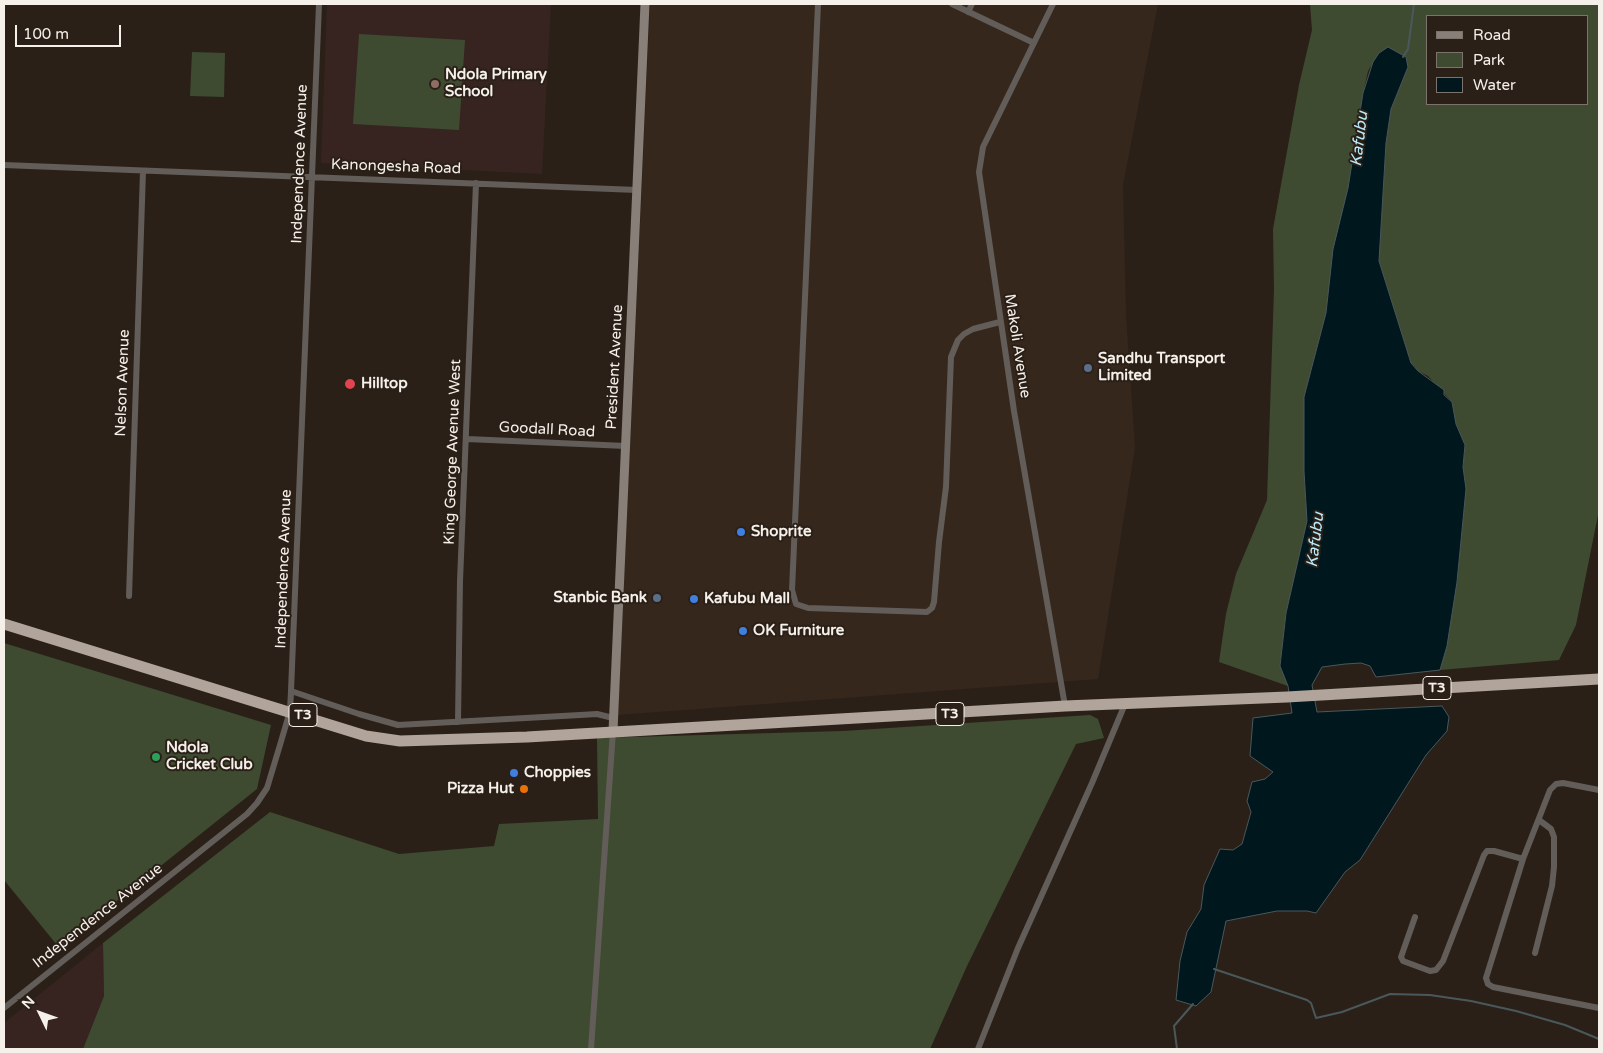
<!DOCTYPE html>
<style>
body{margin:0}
#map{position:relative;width:1603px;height:1053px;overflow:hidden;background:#2a2018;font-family:"Varela Round",sans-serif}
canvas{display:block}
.frame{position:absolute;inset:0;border:5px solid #f6f0ea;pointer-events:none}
.legend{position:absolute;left:1426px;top:15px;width:162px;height:90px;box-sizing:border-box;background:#2a2018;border:1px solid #7c736c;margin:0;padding:6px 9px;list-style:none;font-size:15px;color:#f6f0ea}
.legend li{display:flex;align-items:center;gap:10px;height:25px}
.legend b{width:25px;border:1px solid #7c736c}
.north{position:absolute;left:15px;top:988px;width:50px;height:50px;-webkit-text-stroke:4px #2a2018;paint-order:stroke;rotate:312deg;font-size:14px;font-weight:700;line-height:20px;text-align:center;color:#f6f0ea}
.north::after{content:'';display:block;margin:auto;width:18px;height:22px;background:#f6f0ea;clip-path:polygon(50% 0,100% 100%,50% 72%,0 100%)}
.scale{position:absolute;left:15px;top:25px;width:106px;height:22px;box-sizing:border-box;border:2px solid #f6f0ea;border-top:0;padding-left:6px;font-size:15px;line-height:18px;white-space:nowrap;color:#f6f0ea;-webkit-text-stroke:4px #2a2018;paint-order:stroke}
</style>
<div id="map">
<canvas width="1603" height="1053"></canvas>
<div class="frame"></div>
<ul class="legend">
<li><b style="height:6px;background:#877f78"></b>Road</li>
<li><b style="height:14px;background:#3e4b31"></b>Park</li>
<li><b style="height:14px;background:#00171e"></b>Water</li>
</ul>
<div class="north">N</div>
<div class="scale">100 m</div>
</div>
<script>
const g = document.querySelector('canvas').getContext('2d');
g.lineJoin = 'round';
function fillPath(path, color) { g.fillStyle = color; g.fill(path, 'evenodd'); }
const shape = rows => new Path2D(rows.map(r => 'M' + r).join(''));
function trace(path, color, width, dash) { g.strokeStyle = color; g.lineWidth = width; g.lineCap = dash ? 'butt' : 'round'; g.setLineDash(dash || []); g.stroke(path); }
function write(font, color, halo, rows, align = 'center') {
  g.font = font + ' "Varela Round",sans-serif'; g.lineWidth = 4; g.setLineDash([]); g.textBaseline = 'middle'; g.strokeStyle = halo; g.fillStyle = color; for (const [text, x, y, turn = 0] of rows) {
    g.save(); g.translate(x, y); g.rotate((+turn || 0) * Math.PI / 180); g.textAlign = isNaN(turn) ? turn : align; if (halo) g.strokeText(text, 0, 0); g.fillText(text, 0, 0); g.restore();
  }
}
fillPath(shape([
 [650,4,1158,4,1123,185,1126,315,1135,448,1098,679,618,715]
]), '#36271c');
fillPath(shape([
 [327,4,551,4,542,174,321,163],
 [103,943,104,996,83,1049,4,1049,4,1023]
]), '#372421');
fillPath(shape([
 [1310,4,1599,4,1599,510,1576,625,1559,660,1440,670,1447,646,1457,582,1466,489,1463,467,1465,445,1456,424,1452,402,1428,376,1418,371,1411,363,1379,261,1386,143,1391,109,1408,67,1379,53,1368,71,1363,93,1348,188,1331,271,1326,313,1304,397,1304,471,1307,521,1286,613,1280,665,1288,686,1219,662,1226,614,1236,574,1267,500,1274,289,1273,229,1299,85,1312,30],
 [1427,16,1587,16,1587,104,1427,104],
 [359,34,465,40,459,130,353,124],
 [192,52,225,53,224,97,190,96],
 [4,643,271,725,257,789,118,900,61,950,4,880],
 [1090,715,1098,719,1104,738,1076,744,967,966,930,1049,83,1049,104,996,103,943,270,812,399,854,494,846,499,824,598,819,597,738,843,731]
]), '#3e4b31');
const water = shape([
 [1388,47,1406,57,1408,67,1391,109,1386,143,1379,261,1411,363,1418,371,1444,390,1444,395,1452,402,1456,424,1465,445,1463,467,1466,489,1457,582,1447,646,1440,670,1376,677,1370,666,1361,663,1345,664,1322,667,1312,685,1317,712,1442,706,1449,717,1447,731,1426,755,1360,860,1345,872,1316,913,1307,911,1277,911,1226,921,1211,992,1196,1006,1176,1000,1180,961,1187,932,1201,909,1204,885,1220,849,1233,850,1242,844,1251,812,1247,801,1252,782,1265,779,1273,772,1250,756,1253,718,1292,713,1288,686,1280,666,1286,613,1307,521,1304,471,1304,397,1326,313,1333,249,1348,188,1363,93,1373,62,1379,53,1388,47]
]);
fillPath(water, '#00171e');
trace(water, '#4a585b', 1);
trace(shape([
 [1403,57,1408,49,1414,4],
 [1214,969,1307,1000,1311,1003,1316,1018,1342,1012,1390,994,1430,995,1471,1001,1516,1011,1565,1025,1599,1039],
 [1177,1049,1174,1026,1193,1004]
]), '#4a585b', 2);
trace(shape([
 [818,4,792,590,796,604,808,608,927,612,932,608,934,602,939,542,946,487,951,357,958,340,964,334,973,329,1000,322],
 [952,4,1034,43],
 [1053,4,983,147,979,172,1014,411,1065,706],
 [968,12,972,4],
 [4,165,637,190],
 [467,439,626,446],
 [129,596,143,171],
 [291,691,359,714,398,725,580,715,597,714,613,718],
 [458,722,460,581,476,183],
 [1599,790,1563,783,1556,784,1550,790,1523,859,1486,978,1488,984,1493,987,1599,1008],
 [1415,917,1401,957,1403,961,1430,971,1436,970,1443,961,1484,855,1487,851,1494,851,1523,859],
 [1535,953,1552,886,1554,867,1554,837,1551,829,1539,820],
 [4,1008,247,814,257,803,267,788,280,745,290,711,291,691,319,4],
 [591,1049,613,731],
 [978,1049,1018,948,1092,783,1125,704]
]), '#625d59', 6);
trace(shape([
 [613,731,645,4]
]), '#877f78', 9);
trace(shape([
 [4,624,366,736,400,741,527,737,1065,706,1287,697,1599,679]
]), '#b0a49b', 11);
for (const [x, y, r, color] of [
 [435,84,5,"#8d6e63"],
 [1088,368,5,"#5c6f8a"],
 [350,384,6,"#e0444e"],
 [741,532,5,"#3f7fe0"],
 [657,598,5,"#5c6f8a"],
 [694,599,5,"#3f7fe0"],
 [743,631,5,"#3f7fe0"],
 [156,757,5,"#2e9e5b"],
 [514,773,5,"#3f7fe0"],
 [524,789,5,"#e8710a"]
]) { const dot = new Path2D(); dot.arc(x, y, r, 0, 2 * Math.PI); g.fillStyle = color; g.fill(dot); trace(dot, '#2a2018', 2); }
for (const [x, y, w] of [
 [1437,688,28],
 [950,714,28],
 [303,715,28]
]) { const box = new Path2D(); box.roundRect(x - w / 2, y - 11.5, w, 23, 4); g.fillStyle = '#2a2018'; g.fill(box); trace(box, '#f6f0ea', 1); }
write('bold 14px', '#f6f0ea', null, [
 ["T3",1437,688],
 ["T3",950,714],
 ["T3",303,715]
]);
write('bold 15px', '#f6f0ea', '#2a2018', [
 ["Ndola Primary",445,75],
 ["School",445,92],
 ["Sandhu Transport",1098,359],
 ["Limited",1098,376],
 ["Hilltop",361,384],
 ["Shoprite",751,532],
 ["Stanbic Bank",647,598,"right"],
 ["Kafubu Mall",704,599],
 ["OK Furniture",753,631],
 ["Ndola",166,748],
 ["Cricket Club",166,765],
 ["Choppies",524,773],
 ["Pizza Hut",514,789,"right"]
], 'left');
write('15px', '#f6f0ea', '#2a2018', [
 ["Independence Avenue",300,164,-88],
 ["Kanongesha Road",396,167,2],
 ["Makoli Avenue",1017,346,81],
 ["President Avenue",615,367,-87],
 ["Nelson Avenue",123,383,-88],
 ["Goodall Road",547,430,3],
 ["King George Avenue West",453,452,-88],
 ["Independence Avenue",284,569,-88],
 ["Independence Avenue",98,916,-38]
]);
write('italic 16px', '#baebfa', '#2a2018', [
 ["Kafubu",1360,139,-83],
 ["Kafubu",1316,540,-83]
]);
</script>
